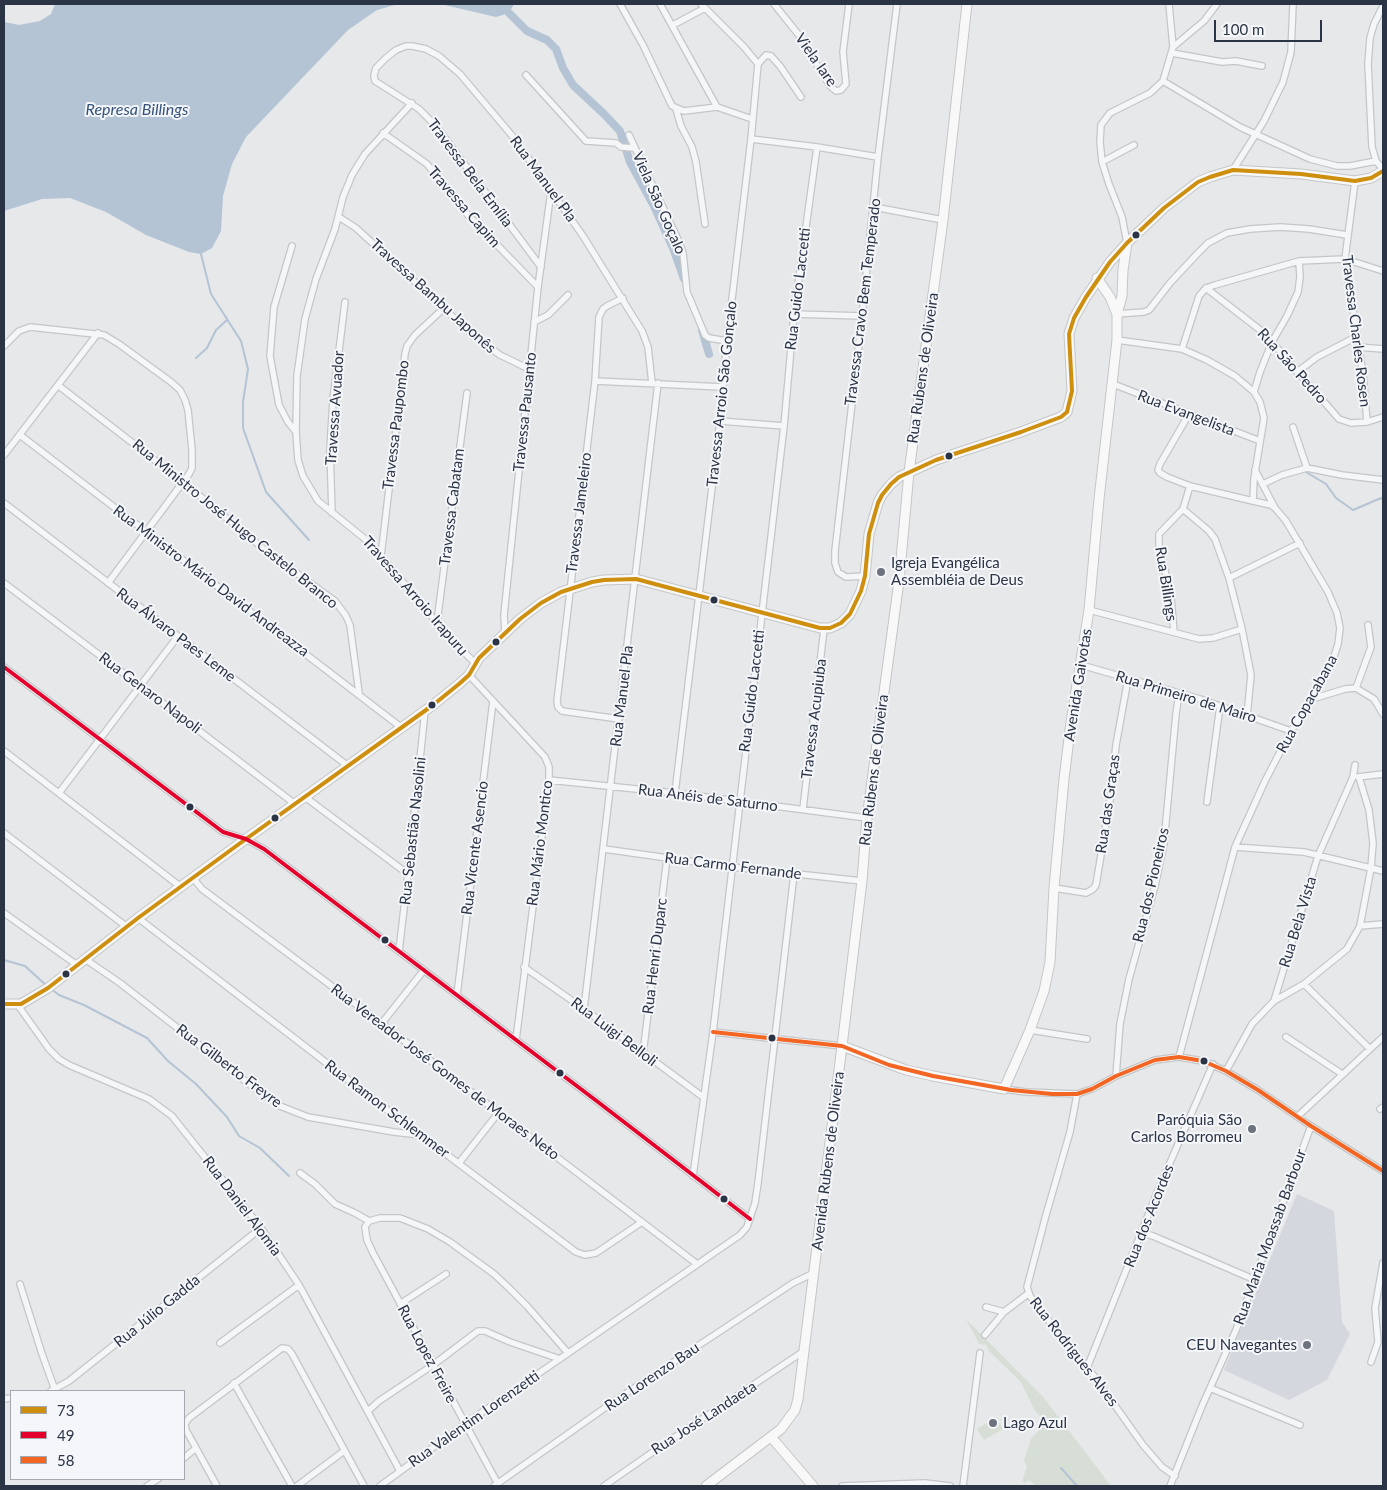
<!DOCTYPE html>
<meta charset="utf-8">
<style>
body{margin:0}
#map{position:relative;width:1387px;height:1490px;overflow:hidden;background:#e6e8ea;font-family:Lato,sans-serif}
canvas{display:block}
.frame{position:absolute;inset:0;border:5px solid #2b3445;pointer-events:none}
.legend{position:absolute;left:10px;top:1390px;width:175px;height:90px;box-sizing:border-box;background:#f4f6f9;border:1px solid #a4a8b1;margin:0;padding:6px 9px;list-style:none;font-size:15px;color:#2b3445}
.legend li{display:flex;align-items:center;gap:10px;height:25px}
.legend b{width:25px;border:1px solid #a4a8b1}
.scale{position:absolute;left:1214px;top:20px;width:108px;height:22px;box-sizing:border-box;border:2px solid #2b3445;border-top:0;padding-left:6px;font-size:15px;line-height:18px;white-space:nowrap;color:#2b3445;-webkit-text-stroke:4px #f4f6f9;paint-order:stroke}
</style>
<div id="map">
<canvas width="1387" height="1490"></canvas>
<div class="frame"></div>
<ul class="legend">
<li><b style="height:6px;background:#ce8f0e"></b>73</li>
<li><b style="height:6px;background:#e4002b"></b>49</li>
<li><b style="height:6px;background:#f26522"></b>58</li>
</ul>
<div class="scale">100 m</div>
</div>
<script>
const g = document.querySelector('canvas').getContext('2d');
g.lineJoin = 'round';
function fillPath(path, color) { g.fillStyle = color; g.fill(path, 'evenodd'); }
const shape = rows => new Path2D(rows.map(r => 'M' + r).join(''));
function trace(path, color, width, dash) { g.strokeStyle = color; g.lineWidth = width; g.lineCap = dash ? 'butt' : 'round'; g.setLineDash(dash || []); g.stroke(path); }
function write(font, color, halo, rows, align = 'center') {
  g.font = font + ' Lato,sans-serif'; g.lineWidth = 4; g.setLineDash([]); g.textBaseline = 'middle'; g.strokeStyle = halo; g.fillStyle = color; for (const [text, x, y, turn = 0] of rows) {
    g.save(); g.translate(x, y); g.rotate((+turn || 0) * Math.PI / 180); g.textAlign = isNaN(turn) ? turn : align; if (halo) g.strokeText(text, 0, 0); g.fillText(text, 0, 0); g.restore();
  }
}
fillPath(shape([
 [1297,1194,1334,1211,1342,1322,1350,1334,1327,1380,1289,1400,1224,1370]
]), '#d4d7dd');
fillPath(shape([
 [966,1319,1044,1398,1111,1486,1037,1486,1028,1480,1026,1483,1022,1481,1027,1467,1024,1460,1031,1439,1041,1428,1042,1418,1035,1411,1021,1382,989,1351,986,1345,979,1344],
 [996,1417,1003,1429,984,1440,977,1429]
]), '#d6ded6');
fillPath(shape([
 [55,4,398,4,377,10,348,30,246,137,232,164,223,196,221,231,212,248,201,254,189,252,146,235,106,212,70,198,42,199,4,211,4,22,19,25,40,21,51,14],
 [433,4,514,4,509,13,496,17,440,4]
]), '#b4c4d5');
trace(shape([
 [201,254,211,294,241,341,248,369,243,402,243,428,266,492,309,540],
 [196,358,207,348,216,330,227,320],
 [1306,472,1326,484,1336,498,1353,510,1381,498,1383,500],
 [4,960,25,966,47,986],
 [51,989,59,995,84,1005,147,1038,168,1061,196,1084,227,1117,239,1136,260,1148,289,1176],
 [1061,1468,1077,1486]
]), '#b4c4d5', 2);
trace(shape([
 [509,13,527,31,547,40,556,49,563,68,573,85,604,114,620,131,630,162,654,206,673,248,684,279],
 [702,330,709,354]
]), '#b4c4d5', 8);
const street = shape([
 [620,4,643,45,672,106,684,111,717,107,752,119],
 [660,4,717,107],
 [701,4,744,47,758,64],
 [774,4,798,34,830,86,836,91,841,90,846,84,843,52,849,4],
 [1383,6,1374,24,1370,38,1368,64,1372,147,1376,161,1383,169],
 [673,25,705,8],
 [1173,47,1204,21,1217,4],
 [1172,53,1222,62,1236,61,1262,66],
 [526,75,586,141,616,143,621,147,634,148],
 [1163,81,1240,127,1310,159,1337,166,1350,166,1376,161],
 [412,103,365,154,352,175,343,197,335,229,316,279,305,319,297,376,296,432,298,460,303,476,318,501,370,543,449,637,475,663],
 [676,109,681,126,692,147,696,162,705,224],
 [383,133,427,164,467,214,538,287],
 [629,135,680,244,683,253,687,292,705,335,709,338,727,341],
 [751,139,817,147,878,157],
 [1102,162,1134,145],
 [1233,170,1264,121,1283,82,1291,52,1293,4],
 [1355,181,1345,259,1363,374,1367,422],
 [874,207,943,220],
 [339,217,356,228,475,337,500,355,529,369],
 [1127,243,1122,217,1109,184,1102,162,1100,142,1101,125,1110,113,1150,93,1163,81,1173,47,1169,4],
 [292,246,274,307,270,356,279,405,288,422,296,432],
 [541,267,436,126,419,109,375,81,374,75,376,68,386,58,396,50,406,46,412,46,426,49,439,56,460,74,514,138,583,236,642,331,648,347,652,383],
 [1206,288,1264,333,1339,419,1351,423,1367,422,1383,417],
 [794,314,862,316],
 [1117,314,1144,312,1149,310,1170,283,1198,253,1208,243,1227,233,1250,229,1280,227,1309,229,1347,235],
 [534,322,548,315,568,295],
 [1117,340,1182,349,1207,360,1235,376,1254,392,1260,402,1264,418,1254,479,1253,501,1271,505,1275,508,1286,521,1328,592,1337,613,1340,628,1338,644,1331,666,1312,699,1291,731,1265,781,1235,847,1179,1057],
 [4,346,19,331,30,327,104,335,119,344,171,382,180,390,185,400,188,410,192,450,192,468,189,474,108,583],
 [1358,347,1383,349],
 [1182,349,1199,296,1206,288,1215,285,1299,261,1345,259,1383,271],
 [1297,372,1317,357,1356,337],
 [595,381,722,387],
 [1113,384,1260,441],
 [59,386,183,482,265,550,335,601,346,616,350,625,359,693],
 [1254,392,1260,372,1272,342,1287,316,1298,292,1300,277,1299,261],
 [1189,414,1160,464,1158,470,1160,473,1167,477,1190,486,1253,501],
 [720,421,784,426],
 [1293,427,1307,468],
 [20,435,402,728],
 [4,455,98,333],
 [1255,470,1275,508],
 [1263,484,1282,475,1307,468,1342,475,1383,480],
 [4,503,348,766],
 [1183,509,1209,531,1215,539,1229,578,1242,629,1251,675,1247,716],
 [332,513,330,449,333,399,345,302],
 [381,556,405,354,407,346,415,335,443,309],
 [865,576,846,577,838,572,835,563,835,551,862,316,878,157,897,4],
 [1229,578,1300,543],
 [4,583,143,688,295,804],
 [1089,610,1199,639,1213,638,1242,629],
 [437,622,467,393],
 [1174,632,1171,597,1159,545,1159,534,1183,509,1190,486],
 [505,633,504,615,538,287,551,191],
 [1081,665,1200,699,1291,731],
 [4,667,223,832,246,839,264,849,598,1102,750,1219],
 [469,675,545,757,549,767,549,780,516,1040],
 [1356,688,1371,647,1368,625],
 [1312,699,1345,689,1356,688,1374,699,1383,714],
 [619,719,562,711,558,707,557,701,595,381,599,317,603,309,607,306,623,298],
 [4,751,181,887],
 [1358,777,1383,774],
 [549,780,675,793,867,818],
 [59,793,178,636],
 [675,793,720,421,727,341,751,139,758,64,766,55,771,56,780,66,801,97],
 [305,797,408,874],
 [1207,802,1220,706],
 [803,809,824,629],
 [4,833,127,927],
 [1235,847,1304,852,1383,871],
 [604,849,732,867,862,881],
 [193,878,202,889,381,1023,697,1264],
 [1054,888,1086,893,1093,889,1096,885,1111,794,1116,745,1128,679],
 [4,913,77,965],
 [138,918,389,1111,576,1252,585,1255,596,1253,642,1222],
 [1360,926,1383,924],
 [399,951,408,874,425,711],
 [85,959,120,983,253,1087,280,1106,308,1117,394,1132,420,1135],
 [524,967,584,1009,703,1097],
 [1304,984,1369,1048],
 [457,995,493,701],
 [1274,1001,1304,984,1347,949,1360,926,1371,868,1373,843,1369,810,1359,777],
 [17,1004,49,1049,59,1059,69,1065,149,1099,172,1116,261,1228,299,1285,400,1471],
 [584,1009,658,383],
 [382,1023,424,970],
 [1030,1030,1087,1039],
 [713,1032,842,1046],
 [1286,1037,1342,1074],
 [643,1054,667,858],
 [1226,1071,1252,1024,1274,1001,1318,856,1353,777,1355,765],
 [1116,1076,1120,1024,1129,979,1155,886,1164,843,1176,714,1179,694],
 [1004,1089,1026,1092,1077,1094,1092,1089,1116,1076,1155,1060,1179,1057,1203,1061,1226,1071,1258,1090,1311,1126,1383,1171],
 [1077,1094,1070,1132,1046,1215,1027,1287,1030,1296,1040,1310,1094,1376,1143,1445,1162,1467,1175,1476],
 [1380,1109,1383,1107],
 [1298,1116,1383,1037],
 [459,1163,499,1112],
 [300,1173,315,1184,335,1204,355,1213,369,1221,380,1218,400,1218,428,1229,450,1242,494,1274,510,1289,527,1306,568,1353],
 [693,1176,713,1032,784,426,794,314,817,147],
 [369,1221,365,1227,367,1240,373,1253,499,1486],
 [1142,1233,1153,1236,1253,1279],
 [20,1284,42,1354,55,1390],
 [400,1304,446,1274],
 [986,1307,1004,1312],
 [985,1335,1004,1312,1029,1293],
 [220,1343,299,1285],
 [1371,1362,1378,1342,1375,1308,1383,1263],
 [1087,1368,1159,1188,1213,1064],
 [234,1383,292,1486],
 [1210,1388,1300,1425],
 [51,1391,69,1381,261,1228],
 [4,1399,11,1398],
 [368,1411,379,1401,433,1365,478,1331,485,1331,510,1342,560,1359],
 [184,1458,196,1448],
 [147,1486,158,1479],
 [217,1486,186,1430,185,1424,189,1418,282,1348,288,1349,292,1354,364,1486],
 [297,1486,344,1451],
 [380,1486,465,1424,740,1235,747,1227,755,1203,758,1183,794,874],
 [494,1486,616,1400,793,1283,814,1273],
 [604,1486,660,1447,804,1351],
 [842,1486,925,1483,950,1486],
 [963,1486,980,1353],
 [1170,1486,1202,1406,1236,1330,1311,1126]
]);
const secondary = shape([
 [1117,314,1122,296,1123,270,1127,243],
 [4,1004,21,1004,48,988,138,918,239,844,433,705,459,684,469,675,479,658,520,619,541,603,561,592,592,582,604,580,636,579,820,628,830,628,841,623,850,614,861,591,865,576,869,534,878,503,882,495,891,484,899,477,936,460,1021,432,1061,417,1067,412,1072,391,1069,334,1074,318,1086,297,1110,262,1127,243,1164,208,1198,182,1210,177,1233,170,1301,174,1355,181,1371,178,1383,171],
 [842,1046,906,1070,933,1076,1004,1089,1030,1030,1044,991,1050,962,1054,888,1064,779,1071,722,1089,610,1099,499,1117,340,1117,314,1110,297,1097,278],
 [772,1438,813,1486],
 [706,1486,781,1429,795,1410,798,1399,842,1046,862,881,867,818,899,581,909,472,943,220,967,4]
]);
trace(street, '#c4c6c8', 8);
trace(secondary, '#c4c6c8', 11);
trace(street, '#f5f6f7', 5.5);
trace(secondary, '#f8f8f8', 9);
trace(shape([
 [4,1004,21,1004,48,988,138,918,239,844,433,705,459,684,469,675,479,658,520,619,541,603,561,592,592,582,604,580,636,579,820,628,830,628,841,623,850,614,861,591,865,576,869,534,878,503,882,495,891,484,899,477,936,460,1021,432,1061,417,1067,412,1072,391,1069,334,1074,318,1086,297,1110,262,1127,243,1164,208,1198,182,1210,177,1233,170,1301,174,1355,181,1371,178,1383,171]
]), '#ce8f0e', 4);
trace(shape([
 [4,667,223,832,246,839,264,849,598,1102,750,1219]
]), '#e4002b', 4);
trace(shape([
 [713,1032,842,1046,889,1065,933,1076,1011,1090,1052,1094,1077,1094,1092,1089,1116,1076,1155,1060,1179,1057,1203,1061,1226,1071,1258,1090,1311,1126,1383,1171]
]), '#f26522', 4);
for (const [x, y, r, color] of [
 [1136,235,4.5,"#2b3445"],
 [949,456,4.5,"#2b3445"],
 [881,572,5,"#6c737f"],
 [714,600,4.5,"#2b3445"],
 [496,642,4.5,"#2b3445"],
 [432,705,4.5,"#2b3445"],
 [190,807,4.5,"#2b3445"],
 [275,818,4.5,"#2b3445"],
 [385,940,4.5,"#2b3445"],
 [66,974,4.5,"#2b3445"],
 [772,1038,4.5,"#2b3445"],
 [1204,1061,4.5,"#2b3445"],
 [560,1073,4.5,"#2b3445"],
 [1252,1129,5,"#6c737f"],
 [724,1199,4.5,"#2b3445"],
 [1307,1345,5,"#6c737f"],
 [993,1423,5,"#6c737f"]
]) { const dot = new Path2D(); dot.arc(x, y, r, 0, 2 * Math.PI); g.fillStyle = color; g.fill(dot); trace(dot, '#f4f6f9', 2); }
write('15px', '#2b3445', '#f4f6f9', [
 ["Viela Iare",816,60,55],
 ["Travessa Bela Emília",470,173,53],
 ["Rua Manuel Pla",543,179,54],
 ["Viela São Goçalo",659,203,66],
 ["Travessa Capim",464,207,49],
 ["Rua Guido Laccetti",798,289,-83],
 ["Travessa Bambu Japonês",433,296,42],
 ["Travessa Cravo Bem Temperado",863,302,-83],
 ["Travessa Charles Rosen",1356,331,83],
 ["Rua São Pedro",1292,366,48],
 ["Rua Rubens de Oliveira",923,368,-82],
 ["Travessa Arroio São Gonçalo",722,394,-84],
 ["Travessa Avuador",335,408,-86],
 ["Travessa Pausanto",525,412,-84],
 ["Rua Evangelista",1186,413,21],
 ["Travessa Paupombo",396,425,-83],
 ["Travessa Cabatam",452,507,-83],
 ["Travessa Jameleiro",579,513,-83],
 ["Rua Ministro José Hugo Castelo Branco",235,524,39],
 ["Rua Ministro Mário David Andreazza",211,581,37],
 ["Rua Billings",1166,584,81],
 ["Travessa Arroio Irapuru",415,596,49],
 ["Rua Álvaro Paes Leme",176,635,37],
 ["Avenida Gaivotas",1078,685,-81],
 ["Rua Guido Laccetti",752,691,-83],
 ["Rua Genaro Napoli",150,693,37],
 ["Rua Manuel Pla",622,696,-83],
 ["Rua Primeiro de Mairo",1186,697,17],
 ["Rua Copacabana",1307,704,-61],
 ["Travessa Acupiuba",814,719,-83],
 ["Rua Rubens de Oliveira",874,770,-83],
 ["Rua Anéis de Saturno",708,798,7],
 ["Rua das Graças",1108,804,-82],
 ["Rua Sebastião Nasolini",413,831,-84],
 ["Rua Mário Montico",540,843,-83],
 ["Rua Vicente Asencio",475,848,-83],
 ["Rua Carmo Fernande",733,866,7],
 ["Rua dos Pioneiros",1151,885,-77],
 ["Rua Bela Vista",1298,922,-73],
 ["Rua Henri Duparc",655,956,-83],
 ["Rua Luigi Belloli",614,1032,37],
 ["Rua Gilberto Freyre",229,1066,37],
 ["Rua Vereador José Gomes de Moraes Neto",445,1072,37],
 ["Rua Ramon Schlemmer",387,1109,37],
 ["Avenida Rubens de Oliveira",828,1161,-83],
 ["Rua Daniel Alomia",242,1206,53],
 ["Rua dos Acordes",1149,1216,-68],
 ["Rua Maria Moassab Barbour",1270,1237,-70],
 ["Rua Júlio Gadda",157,1311,-39],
 ["Rua Rodrigues Alves",1074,1352,52],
 ["Rua Lopez Freire",427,1354,62],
 ["Rua Lorenzo Bau",652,1377,-34],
 ["Rua José Landaeta",704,1418,-33],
 ["Rua Valentim Lorenzetti",474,1419,-35]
]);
write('15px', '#2b3445', '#f4f6f9', [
 ["Igreja Evangélica",891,563],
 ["Assembléia de Deus",891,580],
 ["Paróquia São",1242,1120,"right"],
 ["Carlos Borromeu",1242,1137,"right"],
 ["CEU Navegantes",1297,1345,"right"],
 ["Lago Azul",1003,1423]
], 'left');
write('italic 16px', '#34527a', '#f4f6f9', [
 ["Represa Billings",137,110]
]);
</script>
